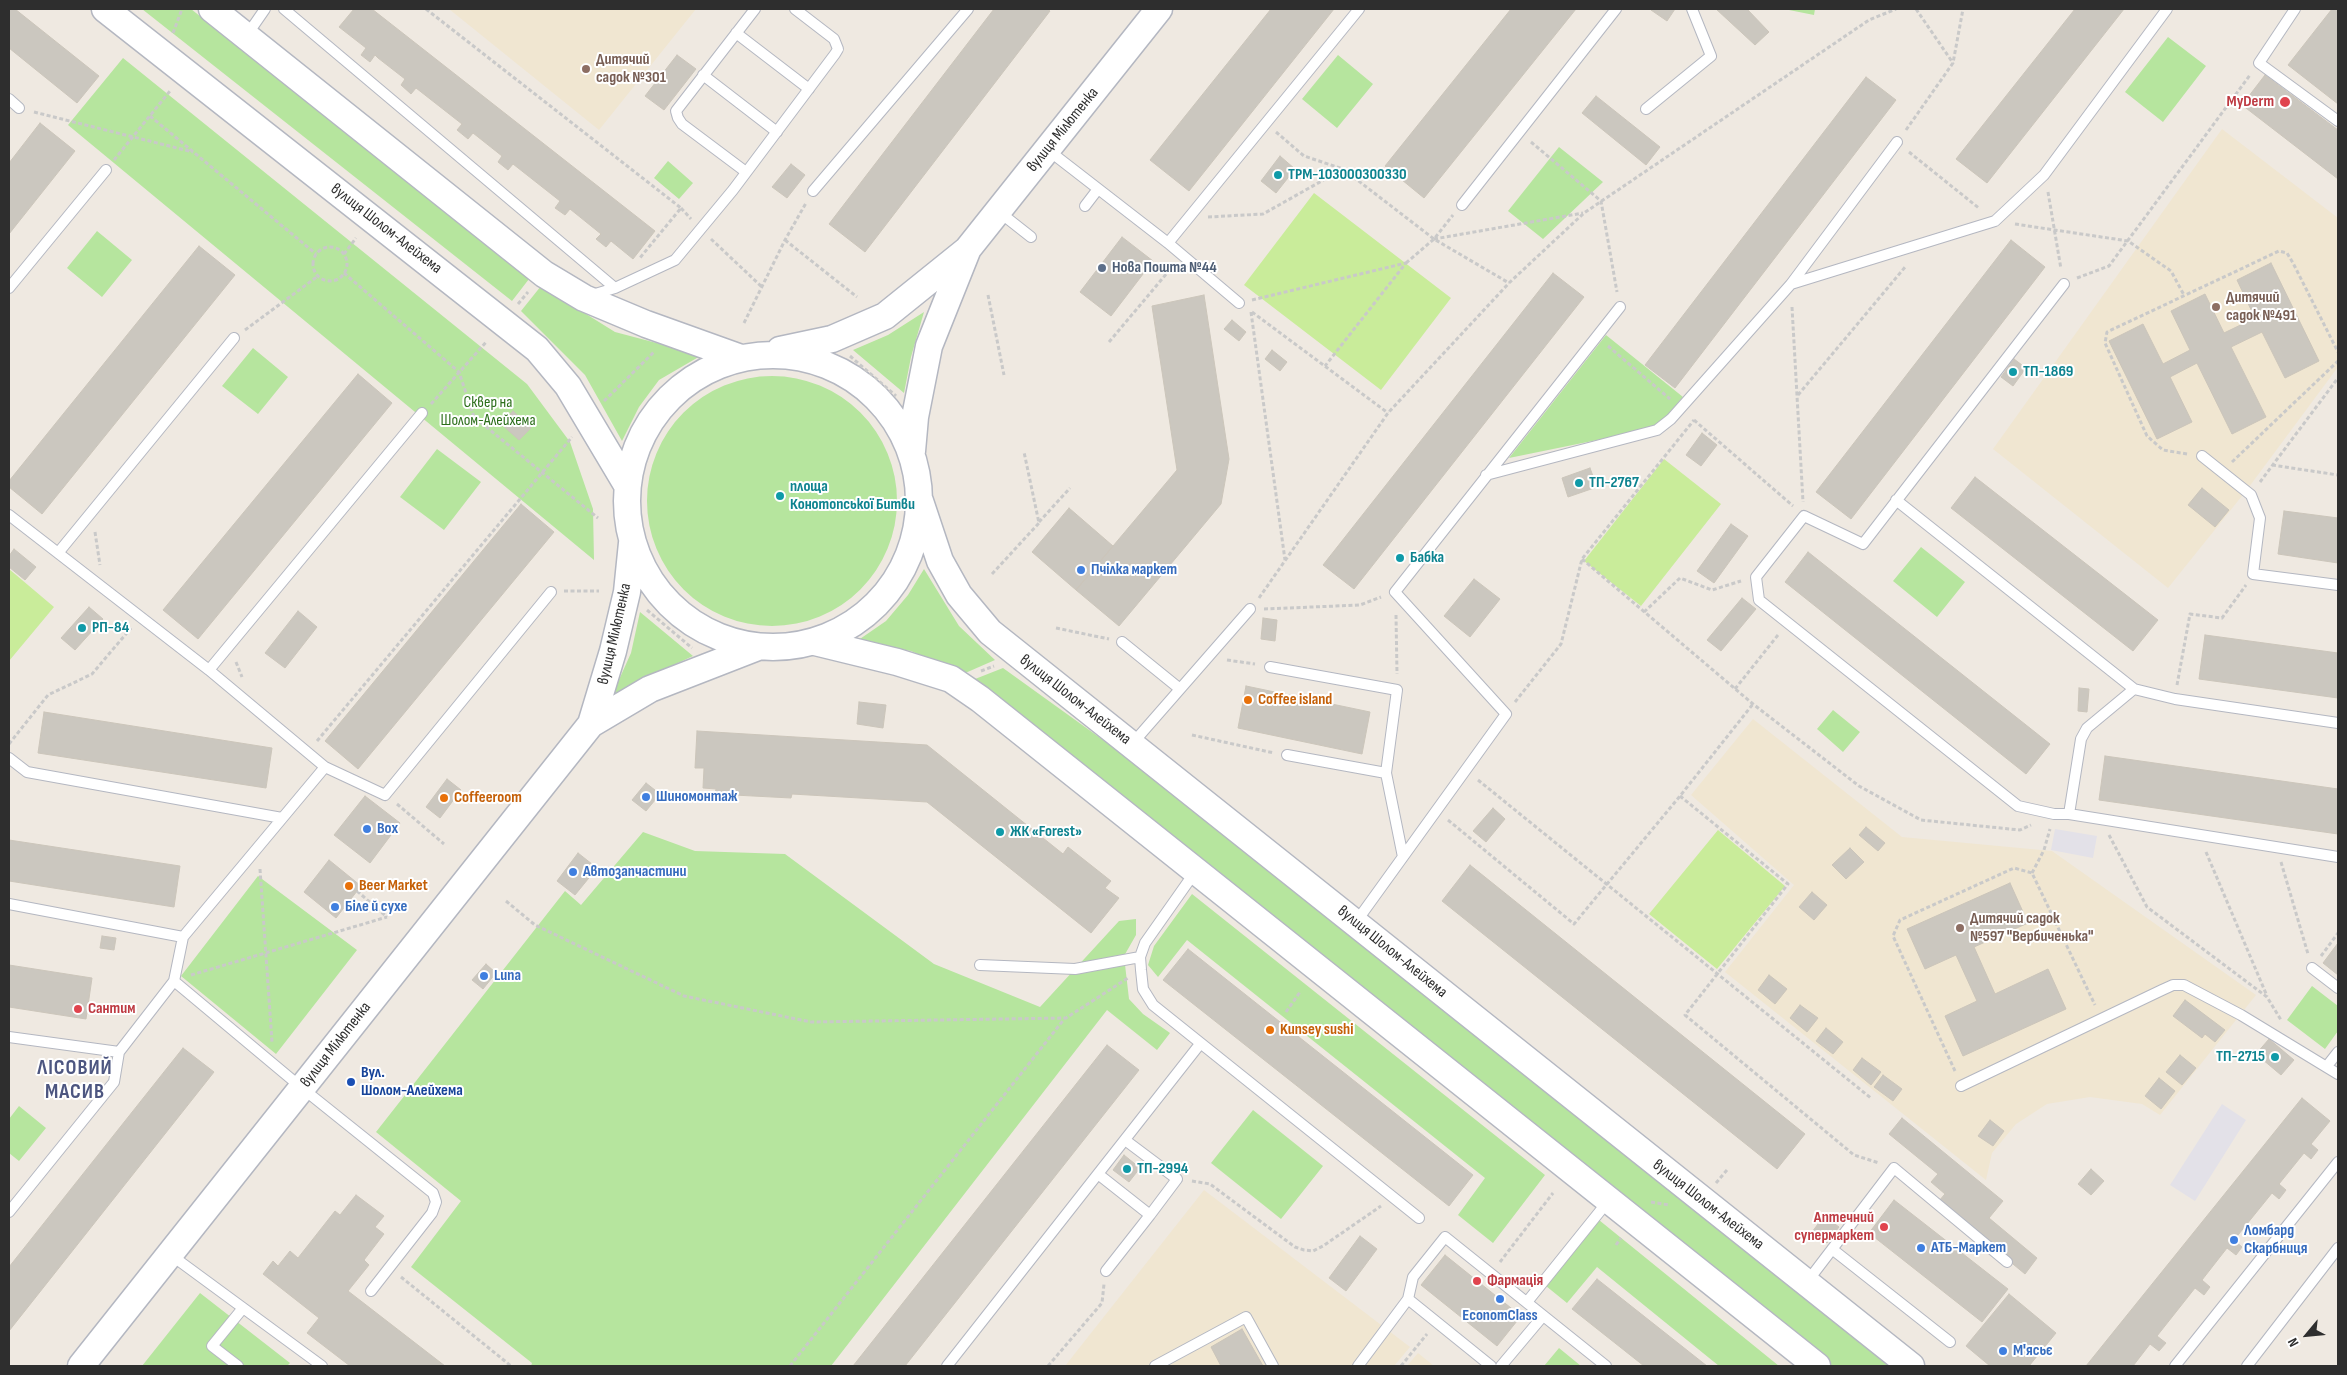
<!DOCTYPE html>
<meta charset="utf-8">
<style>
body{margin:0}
#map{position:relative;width:2347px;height:1375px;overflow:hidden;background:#efe9e1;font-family:"Sofia Sans Condensed",sans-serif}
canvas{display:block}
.frame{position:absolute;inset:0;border:10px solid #2e2e2e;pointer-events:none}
.north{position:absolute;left:2282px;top:1310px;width:50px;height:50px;-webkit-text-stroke:4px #fff;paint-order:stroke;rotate:242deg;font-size:14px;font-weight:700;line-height:20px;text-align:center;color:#2e2e2e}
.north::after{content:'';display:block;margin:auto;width:18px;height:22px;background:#2e2e2e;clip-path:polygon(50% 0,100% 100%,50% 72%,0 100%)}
</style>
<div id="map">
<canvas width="2347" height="1375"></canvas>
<div class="frame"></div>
<div class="north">N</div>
</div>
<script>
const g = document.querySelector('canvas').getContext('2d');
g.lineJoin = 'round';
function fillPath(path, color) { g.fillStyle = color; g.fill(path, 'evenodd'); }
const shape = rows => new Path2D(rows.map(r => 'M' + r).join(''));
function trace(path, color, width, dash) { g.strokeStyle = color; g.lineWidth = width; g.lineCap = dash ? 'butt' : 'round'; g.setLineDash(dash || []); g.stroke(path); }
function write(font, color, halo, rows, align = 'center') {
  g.font = font + ' "Sofia Sans Condensed",sans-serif'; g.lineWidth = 4; g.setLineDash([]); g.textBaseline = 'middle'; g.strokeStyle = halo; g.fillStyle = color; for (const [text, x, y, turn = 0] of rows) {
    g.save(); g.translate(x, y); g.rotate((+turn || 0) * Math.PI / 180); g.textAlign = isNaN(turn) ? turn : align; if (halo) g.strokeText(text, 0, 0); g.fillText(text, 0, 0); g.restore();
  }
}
fillPath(shape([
 [2055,829,2097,836,2093,858,2051,850],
 [2222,1104,2246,1120,2195,1201,2170,1185]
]), '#e3e1e8');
fillPath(shape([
 [449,9,696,9,599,130],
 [2222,129,2338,218,2338,367,2246,491,2168,588,1993,449],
 [1753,719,1902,837,2052,851,2256,995,2160,1115,2142,1104,2090,1097,2047,1104,2016,1124,1992,1153,1986,1180,1725,972,1794,885,1691,795],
 [1204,1190,1410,1347,1394,1366,1065,1366],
 [1418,1353,1434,1366,1407,1366]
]), '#f0e6d1');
fillPath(shape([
 [142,9,191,9,529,279,512,301],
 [1784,9,1815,9,1814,15],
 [2168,37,2206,66,2163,122,2125,92],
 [1338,55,1373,84,1337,128,1302,99],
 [123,58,527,384,570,442,593,509,594,560,68,125],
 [1559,147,1603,182,1543,239,1508,211],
 [668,161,693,183,679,199,654,178],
 [97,231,132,260,102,297,67,268],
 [541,286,615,332,702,355,659,380,639,407,622,441,585,375,521,311],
 [924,312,911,357,904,393,853,350,888,335],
 [1606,335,1683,397,1656,428,1509,458],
 [253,348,288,377,258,414,222,386],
 '647 501a125 125 0 1 1 250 0a125 125 0 1 1-250 0Z',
 [437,449,481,482,444,530,400,497],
 [1921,547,1965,582,1937,617,1893,581],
 [924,569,959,626,995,660,963,674,911,651,857,641,886,621,908,595],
 [640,612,693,656,654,674,609,702,631,653],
 [1003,668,1356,922,1911,1366,1818,1366,970,681],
 [1833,710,1860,732,1843,752,1817,729],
 [643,832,695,851,785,854,934,964,1040,1007,1119,921,1136,919,1136,935,1124,956,1129,999,1143,1014,1170,1033,1157,1050,1107,1010,831,1366,531,1366,532,1363,411,1267,461,1201,376,1132,565,891,581,905],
 [258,876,357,950,276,1054,181,976],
 [1192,894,1545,1175,1493,1243,1458,1215,1485,1178,1187,940,1158,977,1148,965,1154,946],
 [2312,986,2338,1006,2338,1031,2325,1049,2287,1020],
 [19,1106,46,1128,19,1161,9,1153,9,1119],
 [1253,1110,1323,1166,1281,1219,1211,1163],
 [1599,1220,1779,1366,1719,1366,1597,1267,1567,1303,1546,1286],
 [200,1293,290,1363,287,1366,142,1366],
 [1559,1348,1581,1366,1544,1366]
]), '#b6e59e');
fillPath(shape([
 [1314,193,1451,298,1381,390,1244,285],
 [1664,459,1721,504,1641,606,1584,561],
 [9,569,54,607,9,661],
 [1718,830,1785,886,1717,969,1649,914]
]), '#c9ec9a');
const building = shape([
 [9,9,15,9,99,76,77,103,9,48,9,9],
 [354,9,372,9,655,231,633,259,611,241,606,247,596,239,601,234,570,209,565,215,555,208,560,201,513,164,508,170,498,162,502,156,473,133,468,139,457,130,462,124,416,88,411,94,401,85,405,79,378,58,375,55,370,62,361,55,366,48,339,27,354,9],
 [994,9,1047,9,1050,11,865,252,829,224,994,9],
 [1271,9,1334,9,1189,191,1150,160,1271,9],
 [1511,9,1576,9,1424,198,1385,166,1511,9],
 [1653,9,1675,9,1667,21,1651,10,1653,9],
 [1716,9,1747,9,1769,32,1755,45,1716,9],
 [2075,9,2124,9,1987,183,1956,159,2075,9],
 [2332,9,2338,9,2338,104,2288,65,2332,9],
 [677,55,696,69,664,110,645,96,677,55],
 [2265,75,2338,130,2338,179,2242,105,2265,75],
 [1866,77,1896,100,1675,388,1645,365,1866,77],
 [1596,96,1660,147,1646,165,1582,113,1596,96],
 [40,123,75,151,9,234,9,163,40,123],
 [1280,156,1295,169,1276,193,1261,181,1280,156],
 [791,164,805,175,787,198,772,187,791,164],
 [1122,237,1153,261,1111,316,1080,292,1122,237],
 [2011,240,2045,267,1851,519,1816,492,2011,240],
 [199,246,235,275,42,514,9,487,9,481,199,246],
 [2271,263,2319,361,2285,378,2262,332,2231,347,2266,417,2232,434,2197,363,2170,377,2192,422,2157,439,2109,341,2143,324,2163,364,2190,350,2171,311,2205,294,2224,333,2255,318,2237,280,2271,263],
 [1553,273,1584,297,1354,589,1323,565,1553,273],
 [1204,295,1229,459,1221,504,1119,626,1076,590,1177,470,1152,306,1204,295],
 [1232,320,1246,332,1239,341,1224,329,1232,320],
 [1272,350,1287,362,1280,371,1265,359,1272,350],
 [2014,359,2026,368,2013,386,2001,377,2014,359],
 [358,374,392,403,198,639,163,610,358,374],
 [513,411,531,428,519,440,501,424,513,411],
 [1702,433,1717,445,1701,466,1686,455,1702,433],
 [1590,468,1597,487,1568,497,1562,478,1590,468],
 [1975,477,2158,620,2133,651,1951,508,1975,477],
 [2202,488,2229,510,2215,527,2188,505,2202,488],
 [521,504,554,532,358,769,325,741,521,504],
 [1069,508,1113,546,1076,590,1032,552,1069,508],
 [2284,511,2338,518,2338,563,2278,554,2284,511],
 [1731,524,1748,536,1714,583,1697,571,1731,524],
 [14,549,36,567,25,580,9,567,9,556,14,549],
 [1808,552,2050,744,2026,774,1785,582,1808,552],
 [1474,579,1500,599,1470,637,1444,616,1474,579],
 [1742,598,1756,609,1721,651,1707,640,1742,598],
 [89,607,103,619,75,650,61,638,89,607],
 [298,611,317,627,285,668,265,653,298,611],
 [1263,618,1277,620,1275,641,1261,639,1263,618],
 [2205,635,2338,653,2338,698,2199,679,2205,635],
 [1246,686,1370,712,1362,754,1238,728,1246,686],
 [2079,688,2089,689,2087,712,2078,711,2079,688],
 [859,702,886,705,883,728,857,724,859,702],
 [44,712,272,748,266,788,38,753,44,712],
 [697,731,927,745,1063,854,1068,847,1111,881,1105,888,1119,898,1091,933,927,802,792,794,791,798,715,794,716,789,703,788,704,768,695,768,697,731],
 [2105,756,2338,789,2338,834,2099,800,2105,756],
 [447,779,461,790,440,818,426,807,447,779],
 [646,783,660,794,646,811,632,800,646,783],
 [365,796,400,823,370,863,334,835,365,796],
 [1493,808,1505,819,1486,842,1473,831,1493,808],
 [1866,827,1885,843,1878,851,1859,835,1866,827],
 [9,840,180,866,174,907,9,881,9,840],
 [1850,848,1864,862,1846,879,1832,865,1850,848],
 [578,853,597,868,575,895,557,881,578,853],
 [329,860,361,886,336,918,304,892,329,860],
 [1470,865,1805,1134,1777,1169,1442,901,1470,865],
 [2010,883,2028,923,1974,947,1995,994,2048,969,2066,1009,1963,1056,1945,1016,1977,1001,1956,955,1925,969,1907,929,2010,883],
 [1812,892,1827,905,1814,920,1799,907,1812,892],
 [102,936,116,938,114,950,100,948,102,936],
 [2338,943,2338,975,2323,963,2338,943],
 [1188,949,1473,1175,1449,1206,1163,980,1188,949],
 [486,964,496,973,483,989,472,980,486,964],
 [9,965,92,978,86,1019,9,1007,9,965],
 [1769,975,1787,989,1775,1004,1758,990,1769,975],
 [2185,1000,2225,1030,2215,1042,2205,1034,2202,1038,2173,1016,2185,1000],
 [1800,1005,1818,1018,1807,1032,1790,1018,1800,1005],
 [1826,1028,1843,1042,1833,1054,1816,1041,1826,1028],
 [2269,1039,2294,1060,2281,1075,2256,1054,2269,1039],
 [1107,1045,1139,1070,1124,1089,905,1366,853,1366,1107,1045],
 [183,1048,214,1072,9,1331,9,1267,183,1048],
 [2180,1055,2196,1068,2182,1085,2166,1072,2180,1055],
 [1862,1058,1881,1072,1871,1085,1853,1070,1862,1058],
 [1883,1075,1902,1089,1893,1101,1874,1087,1883,1075],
 [2159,1078,2175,1091,2161,1109,2145,1096,2159,1078],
 [2302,1098,2330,1121,2311,1144,2318,1150,2311,1159,2304,1153,2279,1184,2286,1190,2283,1194,2279,1199,2272,1193,2234,1240,2242,1247,2236,1255,2227,1248,2202,1280,2210,1287,2204,1295,2195,1288,2157,1336,2166,1343,2159,1351,2150,1344,2133,1366,2086,1366,2302,1098],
 [1902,1118,2003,1201,1989,1218,2037,1258,2025,1274,1938,1202,1945,1194,1931,1182,1938,1174,1889,1134,1902,1118],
 [1990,1120,2004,1131,1993,1146,1978,1136,1990,1120],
 [1124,1155,1140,1168,1129,1182,1113,1170,1124,1155],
 [2091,1169,2104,1181,2091,1195,2078,1184,2091,1169],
 [356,1195,384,1216,375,1227,384,1234,364,1260,369,1265,348,1291,445,1366,350,1366,307,1333,319,1318,263,1274,273,1261,278,1266,290,1251,298,1258,335,1211,340,1215,356,1195],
 [1894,1200,2008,1289,1982,1322,1869,1233,1894,1200],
 [1824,1216,1839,1227,1827,1243,1812,1232,1824,1216],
 [1360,1236,1377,1249,1346,1291,1329,1278,1360,1236],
 [1445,1255,1521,1316,1497,1346,1421,1285,1445,1255],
 [1597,1279,1707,1366,1644,1366,1572,1309,1597,1279],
 [2009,1294,2056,1333,2029,1366,1990,1366,1966,1346,2009,1294],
 [1242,1329,1263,1366,1221,1366,1211,1347,1242,1329]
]);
fillPath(building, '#cbc7bf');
trace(building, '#cbc5ba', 1);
const service = shape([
 [284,9,615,288],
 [2295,9,2259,63,2338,121],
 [736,33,809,89],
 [247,35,265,9],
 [703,75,777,132],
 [9,99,19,108],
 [1646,109,1711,56,1692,9],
 [1048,150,1168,243,1239,303],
 [746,172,682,124,678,118,676,111,755,9],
 [813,191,968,9],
 [1462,205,1616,9],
 [1085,206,1098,189],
 [998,211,1031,237],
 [1168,243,1359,9],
 [1791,284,1897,142],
 [2064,284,1863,544,1804,516,1756,577,1759,600,2018,806,2054,814,2069,814,2338,857],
 [9,288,106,170],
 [592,295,615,288,675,260,733,190,835,54,838,49,834,39,795,9],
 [2202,456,2251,495,2260,518,2253,574,2338,585],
 [1486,475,1657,430,1671,419,1791,284,1995,221,2044,175,2167,9],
 [1896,500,2134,689,2175,699,2338,723],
 [9,515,209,670,325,767,385,795,551,592],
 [58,553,234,338],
 [1122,642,1180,689],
 [1270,667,1397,690,1386,773,1403,857],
 [209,670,422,413],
 [1132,744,1250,609],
 [1287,755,1386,773],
 [9,758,27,772,282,818],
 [2069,814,2081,739,2087,728,2134,689],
 [1195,872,1145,943,1140,957,1141,970,1143,989,1153,1005,1419,1218],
 [9,904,183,937],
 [1356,922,1506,714,1395,592,1620,307],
 [980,965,1075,969,1140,957],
 [2312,968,2338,988],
 [174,981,302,1088,433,1193,436,1202,432,1213,371,1291],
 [9,1037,119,1052],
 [2327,1066,2338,1052],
 [1961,1086,2162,990,2173,985,2184,985,2241,1015,2338,1074],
 [1125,1140,1177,1179,1150,1215],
 [1098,1174,1150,1215,1106,1271],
 [9,1212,114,1082,119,1052,174,981,183,937,325,767],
 [1832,1249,1950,1342],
 [171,1255,322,1366],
 [1807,1282,1894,1168,2007,1262],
 [1408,1299,1491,1366],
 [1527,1302,1609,1200],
 [238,1366,212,1346,243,1308],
 [947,1366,1200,1044],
 [1155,1366,1246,1317,1273,1366],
 [1358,1366,1408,1299,1413,1277,1445,1237,1606,1366],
 [1501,1366,1543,1316],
 [2175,1366,2338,1162],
 [2247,1366,2338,1248]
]);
const tertiary = shape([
 [105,9,537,349,568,386,627,485],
 [212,9,544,274,584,298,646,324,738,357],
 [780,350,832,339,885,316,967,250,1159,9],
 '627 501a146 146 0 1 1 292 0a146 146 0 1 1-292 0Z',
 [912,451,915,417,929,346,967,251],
 [920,501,940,561,959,595,990,632,1911,1366],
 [815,642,897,662,951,679,980,699,1817,1366],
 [591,724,613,651,627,592,632,543],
 [81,1366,591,724,650,689,758,647]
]);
trace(service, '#b4b7c1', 12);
trace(tertiary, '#b4b7c1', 29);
trace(shape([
 [426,9,681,208,639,259],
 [1916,9,1953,63],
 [173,33,182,9],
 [34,112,193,152],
 [150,116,316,254],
 [1906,130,1953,63,1963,9],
 [1276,132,1304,156,1343,169,1434,239,1509,283],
 [1531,142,1601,201,1617,292],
 [1909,152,1980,209],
 [114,160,170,91],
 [2048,192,2061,269],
 [681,208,691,219],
 [1208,217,1263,214,1343,169],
 [2015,224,2128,241,2171,271,2184,295],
 [711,239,762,287],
 [1434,239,1583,213],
 [785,240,857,297],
 '313 264a17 17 0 1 1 34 0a17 17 0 1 1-34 0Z',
 [344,254,356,238],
 [1406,263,1434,239,1453,215],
 [344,273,459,372,474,417,598,518],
 [2077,278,2109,266,2250,75],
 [988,295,1004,375],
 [1252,300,1406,263,1325,366],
 [518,304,528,292],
 [1792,307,1803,502],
 [1251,312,1285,560],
 [1252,312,1388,413],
 [744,323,785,240,806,203],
 [245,330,318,276],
 [1109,342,1173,266],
 [1608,346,1670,399],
 [850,356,896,396],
 [1798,395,1906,266],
 [604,401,655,351],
 [431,404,487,341],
 [1694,420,1793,506],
 [2187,454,2163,450,2147,436,2105,343,2107,332,2279,251,2287,253,2293,263,2338,352],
 [2232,462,2338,361],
 [2272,465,2338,475],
 [2260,482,2338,378],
 [1039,522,1070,488],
 [95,532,100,565],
 [1582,559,1753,704,1859,786,1921,820,2020,830,2031,825],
 [992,574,1039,523,1024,452],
 [564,591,599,591],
 [1259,598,1388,413,1509,283,1584,213,1869,20,1896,9],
 [1264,609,1360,605,1381,597],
 [647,610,692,648],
 [1644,612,1680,578,1712,590,1741,581],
 [1396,615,1397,674],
 [1056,628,1109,639],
 [1227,660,1255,664],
 [236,662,242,677],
 [981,671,994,666],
 [2177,685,2190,614,2222,618,2246,585],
 [1735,689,1778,635],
 [1515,702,1561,644,1582,559,1694,420],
 [1192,735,1274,753],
 [317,741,572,437],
 [9,744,48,695,92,674,131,628],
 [1478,780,1872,1099],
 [1680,796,1788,884,1685,1015,1854,1155,1879,1163],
 [397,804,444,844],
 [1448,820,1574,924,1680,796,1753,704],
 [2109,835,2147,907,2267,997,2281,1020],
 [2206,852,2267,996],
 [2281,862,2308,954],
 [260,869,272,1042],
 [2032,873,2044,850,2050,829],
 [357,891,387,917],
 [506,901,535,925,684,996,811,1022,1066,1018,1128,978],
 [2321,956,2338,933],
 [191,975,387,917],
 [1286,1012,1300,992],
 [1955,1071,1893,936,1900,920,2014,868,2032,873,2095,1005],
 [1192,1181,1210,1184,1295,1247,1304,1250,1313,1251,1323,1246,1381,1206],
 [1716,1183,1727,1170],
 [1651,1202,1669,1205],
 [1616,1245,1621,1238],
 [1500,1262,1553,1193],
 [401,1277,511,1366],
 [790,1366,1065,1018],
 [1048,1366,1102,1303,1104,1284],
 [1401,1366,1427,1334]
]), '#c9c9c9', 3, [4, 2.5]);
trace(service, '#fff', 10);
trace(tertiary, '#fff', 26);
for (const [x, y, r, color] of [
 [586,69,5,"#8d6e63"],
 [2285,102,6,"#e0444e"],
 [1278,175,5,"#0f9aa8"],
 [1102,268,5,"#5c6f8a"],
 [2216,307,5,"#8d6e63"],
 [2013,372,5,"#0f9aa8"],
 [1579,483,5,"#0f9aa8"],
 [780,496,5,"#0f9aa8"],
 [1400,558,5,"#0f9aa8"],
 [1081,570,5,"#3f7fe0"],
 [82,628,5,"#0f9aa8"],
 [1248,700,5,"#e8710a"],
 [646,797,5,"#3f7fe0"],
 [444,798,5,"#e8710a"],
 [367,829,5,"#3f7fe0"],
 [1000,832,5,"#0f9aa8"],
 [573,872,5,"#3f7fe0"],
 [349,886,5,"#e8710a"],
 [335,907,5,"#3f7fe0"],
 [1960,928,5,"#8d6e63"],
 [484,976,5,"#3f7fe0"],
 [78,1009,5,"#e0444e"],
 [1270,1030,5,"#e8710a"],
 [2275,1057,5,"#0f9aa8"],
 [351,1082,5,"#1a4fb4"],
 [1127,1169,5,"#0f9aa8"],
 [1884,1227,5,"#e0444e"],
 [2234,1240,5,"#3f7fe0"],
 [1921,1248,5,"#3f7fe0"],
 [1477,1281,5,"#e0444e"],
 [1500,1299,5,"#3f7fe0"],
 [2003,1351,5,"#3f7fe0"]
]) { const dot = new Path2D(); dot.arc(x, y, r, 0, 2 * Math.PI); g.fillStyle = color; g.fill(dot); trace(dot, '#fff', 2); }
write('bold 16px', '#785e54', '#fff', [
 ["Дитячий",596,60],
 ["садок №301",596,78],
 ["Дитячий",2226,298],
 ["садок №491",2226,316],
 ["Дитячий садок",1970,919],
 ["№597 \"Вербиченька\"",1970,937]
], 'left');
write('bold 16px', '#be3a42', '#fff', [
 ["MyDerm",2274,102],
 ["Сантим",88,1009,"left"],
 ["Аптечний",1874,1218],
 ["супермаркет",1874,1236],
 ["Фармація",1487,1281,"left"]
], 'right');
write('16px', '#2e2e2e', '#fff', [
 ["вулиця Мілютенка",1063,130,-51],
 ["вулиця Шолом-Алейхема",386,229,38],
 ["вулиця Мілютенка",615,634,-77],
 ["вулиця Шолом-Алейхема",1075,700,38],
 ["вулиця Шолом-Алейхема",1392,952,39],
 ["вулиця Мілютенка",336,1045,-52],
 ["вулиця Шолом-Алейхема",1708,1205,38]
]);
write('bold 16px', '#0d838f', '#fff', [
 ["ТРМ-103000300330",1288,175],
 ["ТП-1869",2023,372],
 ["ТП-2767",1589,483],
 ["площа",790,487],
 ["Конотопської Битви",790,505],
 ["Бабка",1410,558],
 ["РП-84",92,628],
 ["ЖК «Forest»",1010,832],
 ["ТП-2715",2265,1057,"right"],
 ["ТП-2994",1137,1169]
], 'left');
write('bold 16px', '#4e5e75', '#fff', [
 ["Нова Пошта №44",1112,268]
], 'left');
write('16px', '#2c6e1b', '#fff', [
 ["Сквер на",488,403],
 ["Шолом-Алейхема",488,421]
]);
write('bold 16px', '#366cbe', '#fff', [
 ["Пчілка маркет",1091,570],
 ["Шиномонтаж",656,797],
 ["Box",377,829],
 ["Автозапчастини",583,872],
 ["Біле й сухе",345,907],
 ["Luna",494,976],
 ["Ломбард",2244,1231],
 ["Скарбниця",2244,1249],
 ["АТБ-Маркет",1931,1248],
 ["EconomClass",1500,1316,"center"],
 ["М'ясьє",2013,1351]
], 'left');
write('bold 16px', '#c56008', '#fff', [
 ["Coffee island",1258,700],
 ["Coffeeroom",454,798],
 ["Beer Market",359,886],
 ["Kunsey sushi",1280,1030]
], 'left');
write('bold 16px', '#164399', '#fff', [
 ["Вул.",361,1073],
 ["Шолом-Алейхема",361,1091]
], 'left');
g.letterSpacing = '1px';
write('bold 21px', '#4d5680', '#fff', [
 ["ЛІСОВИЙ",75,1069],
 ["МАСИВ",75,1093]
]);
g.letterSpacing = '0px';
</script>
